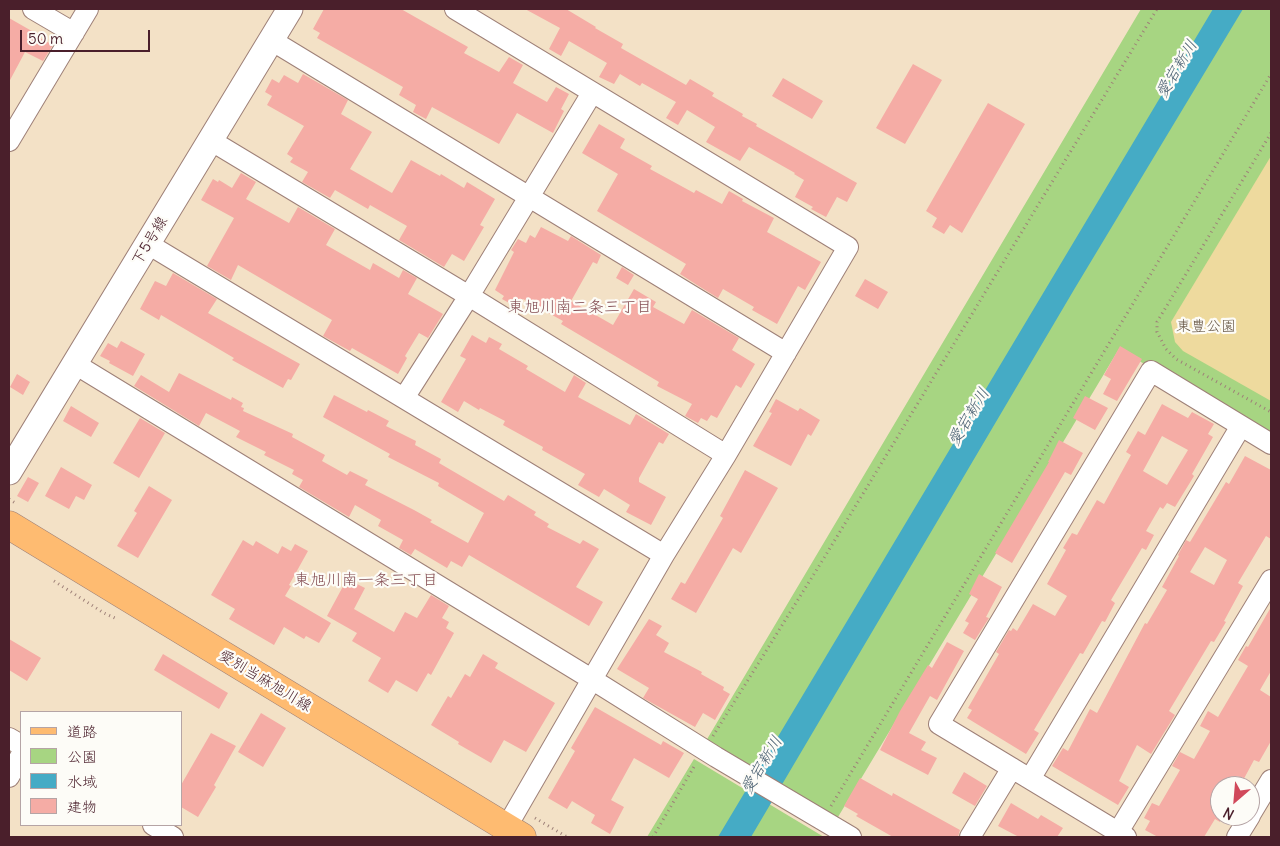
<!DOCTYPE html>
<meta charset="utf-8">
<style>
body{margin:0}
#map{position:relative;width:1280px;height:846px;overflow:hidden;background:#f3e1c6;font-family:Delius,"Klee One",sans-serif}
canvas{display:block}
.frame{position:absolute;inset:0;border:10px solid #4a1f2b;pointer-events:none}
.legend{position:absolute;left:20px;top:711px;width:162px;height:115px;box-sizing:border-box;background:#fdfcf7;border:1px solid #b5a4a5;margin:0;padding:6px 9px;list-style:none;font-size:15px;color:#4a1f2b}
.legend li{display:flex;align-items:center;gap:10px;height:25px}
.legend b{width:25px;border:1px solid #b5a4a5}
.north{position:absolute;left:1210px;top:776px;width:50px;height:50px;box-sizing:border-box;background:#fdfcf7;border:1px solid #b5a4a5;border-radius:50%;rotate:207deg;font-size:14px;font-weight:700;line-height:20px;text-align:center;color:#4a1f2b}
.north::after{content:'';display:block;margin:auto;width:18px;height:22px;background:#d1495b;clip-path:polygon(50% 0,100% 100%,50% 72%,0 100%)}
.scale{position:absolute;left:20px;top:30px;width:130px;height:22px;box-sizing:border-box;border:2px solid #4a1f2b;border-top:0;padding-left:6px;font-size:15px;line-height:18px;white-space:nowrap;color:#4a1f2b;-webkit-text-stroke:4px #fdfcf7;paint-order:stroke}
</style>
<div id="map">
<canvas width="1280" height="846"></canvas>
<div class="frame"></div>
<ul class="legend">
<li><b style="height:6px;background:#febb71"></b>道路</li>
<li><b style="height:14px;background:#a7d582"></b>公園</li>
<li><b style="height:14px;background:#45abc5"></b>水域</li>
<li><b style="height:14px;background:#f5aca5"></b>建物</li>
</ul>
<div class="north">N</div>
<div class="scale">50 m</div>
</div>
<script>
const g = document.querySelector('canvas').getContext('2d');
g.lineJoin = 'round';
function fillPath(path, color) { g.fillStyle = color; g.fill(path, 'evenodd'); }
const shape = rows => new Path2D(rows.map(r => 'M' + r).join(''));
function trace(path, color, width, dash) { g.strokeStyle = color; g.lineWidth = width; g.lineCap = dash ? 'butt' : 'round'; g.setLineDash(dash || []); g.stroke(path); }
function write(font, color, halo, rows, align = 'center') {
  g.font = font + ' Delius,"Klee One",sans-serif'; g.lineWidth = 4.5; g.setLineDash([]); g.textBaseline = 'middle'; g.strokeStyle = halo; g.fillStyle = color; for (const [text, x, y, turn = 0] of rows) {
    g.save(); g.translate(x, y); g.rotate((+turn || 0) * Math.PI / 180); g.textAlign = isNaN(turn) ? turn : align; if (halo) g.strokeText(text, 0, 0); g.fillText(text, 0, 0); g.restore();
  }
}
fillPath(shape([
 [1141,9,1271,9,1271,439,1119,349,835,822,703,746],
 [694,759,824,837,647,837]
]), '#a7d582');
fillPath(shape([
 [1271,156,1271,401,1183,351,1175,342,1171,322]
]), '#eeda9e');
fillPath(shape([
 [1213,9,1243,9,1075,288,751,837,718,837]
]), '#45abc5');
fillPath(shape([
 [324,9,401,9,468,47,464,53,499,72,509,57,523,65,513,83,547,102,556,87,569,94,561,109,564,111,553,133,517,113,499,144,432,107,426,119,413,112,416,105,399,95,403,87,317,38,320,33,313,29],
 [525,9,566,9,596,27,595,28,623,44,621,48,686,85,690,79,714,93,712,96,743,114,742,116,757,124,756,126,857,183,847,202,837,197,826,217,811,209,813,207,795,197,804,180,794,174,795,173,749,147,740,161,706,142,715,127,687,110,678,125,666,118,676,102,642,83,640,86,620,74,614,84,599,77,607,63,569,41,561,56,549,49,560,28],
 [9,18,37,34,36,36,53,45,43,61,25,52,9,82],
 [913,64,942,80,905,144,876,128],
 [303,74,348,100,341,114,372,132,350,169,392,193,411,160,440,176,441,174,464,188,467,182,495,199,480,225,484,227,464,261,452,254,444,267,399,240,407,226,370,205,368,209,335,190,330,198,302,182,308,172,290,162,293,158,287,154,304,126,267,105,272,96,265,92,272,79,279,83,284,75,298,83],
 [783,78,823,101,812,119,772,96],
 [988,103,1025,124,962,233,950,225,944,234,932,227,937,218,926,211],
 [599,124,625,139,620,148,652,166,650,169,694,193,696,190,722,204,729,191,743,199,742,201,774,218,767,232,821,262,805,290,798,286,777,324,752,310,754,307,723,289,718,298,697,285,680,274,686,264,597,211,618,174,582,153],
 [241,173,256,182,246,199,289,223,298,207,335,229,326,245,370,270,373,263,399,278,403,270,417,278,408,294,443,314,428,338,419,333,405,356,407,358,398,374,352,348,350,351,323,336,332,320,238,265,231,280,207,266,234,218,201,200,213,179,218,182,219,180,232,188],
 [541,227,568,241,571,236,601,255,597,264,593,262,571,301,613,325,634,289,656,302,653,307,684,324,692,310,739,338,732,350,755,364,741,388,736,385,717,418,711,415,707,421,701,418,698,423,685,416,692,404,657,386,659,382,561,324,563,321,523,299,518,308,502,299,504,296,495,290,514,252,511,250,518,239,526,243,530,235,535,238],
 [622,267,634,275,628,285,616,278],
 [173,273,217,299,208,313,300,364,291,380,288,379,283,388,232,360,234,358,161,315,159,320,140,309,155,281,166,286],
 [865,279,888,292,878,309,855,296],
 [472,335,486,343,489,337,502,344,499,349,528,366,526,369,565,392,574,375,586,383,578,397,630,425,636,414,669,434,663,444,659,442,639,478,639,482,666,497,651,525,626,512,630,505,604,489,599,497,578,485,585,474,542,450,543,447,503,425,505,421,480,408,479,410,464,401,458,412,441,402,466,359,460,356],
 [121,341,145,354,133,376,109,363,110,361,100,356,108,343,117,348],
 [1120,346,1142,359,1117,401,1103,394,1111,379,1104,375],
 [179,373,231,400,232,397,243,403,241,407,244,408,243,411,293,434,292,437,325,455,322,461,347,475,350,471,368,480,365,485,414,510,432,520,430,522,468,543,484,513,438,486,439,483,388,457,390,454,323,417,334,395,367,412,368,410,389,421,386,426,416,441,415,445,441,459,439,463,504,501,508,495,536,512,534,515,549,524,547,527,580,544,583,540,599,549,576,587,603,602,589,626,469,555,462,567,451,561,447,568,415,549,411,555,399,548,403,540,378,526,381,520,355,505,349,517,299,487,303,480,292,474,294,470,264,455,266,452,236,437,240,431,206,413,199,426,134,386,141,375,169,392],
 [17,374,30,382,23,395,10,387],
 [1085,396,1108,408,1095,430,1073,418],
 [776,399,798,411,800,408,820,420,811,436,808,434,791,466,753,446,772,413,769,412],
 [1162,404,1188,418,1192,412,1214,424,1208,434,1213,437,1192,474,1194,476,1175,507,1167,503,1163,509,1160,507,1146,531,1154,535,1146,550,1142,548,1111,600,1115,603,1105,622,1102,621,1083,654,1080,653,1034,730,1039,733,1026,754,967,718,972,710,968,708,999,654,996,652,1009,630,1011,631,1013,628,1017,631,1033,604,1055,616,1067,596,1047,584,1066,550,1063,548,1072,533,1077,535,1097,500,1104,504,1131,455,1126,452,1138,431,1145,435],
 [1162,436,1188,450,1167,485,1143,471],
 [71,406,99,423,91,437,63,421],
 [140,418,165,433,139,478,113,463],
 [1059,440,1083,453,1071,475,1065,472,1012,563,995,553,1049,462,1048,462],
 [1245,456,1271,470,1271,539,1266,536,1238,583,1243,586,1224,621,1226,622,1214,642,1211,641,1169,711,1175,715,1151,754,1137,745,1119,781,1129,787,1118,805,1052,766,1063,748,1068,751,1090,709,1097,713,1145,623,1147,624,1167,590,1162,587,1179,556,1178,555,1186,540,1190,542,1226,482,1229,484],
 [1205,547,1227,560,1214,585,1190,572],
 [61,467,92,485,84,500,76,496,69,509,45,496],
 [745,470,778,488,741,553,733,548,696,613,671,599,681,582,685,584,723,518,720,516],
 [28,477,39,483,28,502,17,496],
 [149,486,172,500,138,558,117,546,137,513,134,511],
 [243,540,253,546,256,541,278,554,282,546,291,551,295,544,308,551,289,585,291,586,285,596,331,623,319,643,306,636,304,639,284,627,274,645,229,619,235,609,211,595],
 [979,574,1002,587,986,617,989,618,975,640,963,633,969,623,965,621,978,599,969,594],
 [347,579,365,588,354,609,394,632,405,612,417,618,431,595,449,606,442,618,449,622,446,628,454,633,431,675,428,673,417,692,396,680,388,693,368,681,381,658,352,641,357,633,327,616],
 [1271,607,1271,671,1260,690,1271,697,1271,741,1259,762,1254,760,1240,786,1220,786,1220,822,1215,819,1204,837,1158,837,1145,830,1150,821,1144,818,1152,803,1159,806,1180,770,1172,766,1180,752,1194,759,1210,731,1200,726,1208,711,1218,717,1248,666,1238,660,1246,646,1248,647],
 [649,619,662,626,656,635,669,643,664,652,702,672,701,674,724,687,723,690,730,694,715,720,703,713,695,727,643,698,649,688,617,669],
 [9,639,41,658,27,681,9,670],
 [947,642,964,651,937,700,930,696,909,733,926,742,921,750,937,758,928,775,880,750,900,711,928,665,932,668],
 [163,654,228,693,219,709,154,670],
 [483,654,498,663,495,668,555,703,526,752,504,740,491,763,458,744,459,742,431,725,448,696,451,698,465,674,470,677],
 [595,707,661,745,663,741,684,753,669,778,634,758,611,800,624,807,610,834,591,823,595,815,572,801,567,809,548,798,575,751,571,748],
 [261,713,286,728,263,767,238,752],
 [211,733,236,746,214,785,216,787,198,817,181,807,181,785],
 [964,772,987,786,975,806,952,793],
 [860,778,892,796,893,793,960,830,958,837,893,837,856,816,858,814,844,806],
 [1011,803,1038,819,1041,815,1063,828,1057,837,1019,837,998,826]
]), '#f5aca5');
const minor = shape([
 [33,9,74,33],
 [455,9,848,247,726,455,664,555,506,828],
 [271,40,786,353],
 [210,140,469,296,726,455],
 [9,141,88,9],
 [148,244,664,555],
 [75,364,593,680,716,757,851,837],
 [404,398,469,296,592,93],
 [9,738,21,745],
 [9,777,21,755],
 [1030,779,1241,426],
 [1250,815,1271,780],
 [153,825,173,837],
 [1118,832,1271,580],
 [970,837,1012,768],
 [1126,837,939,724,1151,371,1271,444],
 [1237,837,1250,816]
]);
const tertiary = shape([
 [9,472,290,9]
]);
const primary = shape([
 [9,525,522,837]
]);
trace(minor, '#9e8078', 22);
trace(tertiary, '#9e8078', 27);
trace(primary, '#9e8078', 29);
trace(shape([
 [1271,133,1157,322,1157,332,1166,349,1176,359,1271,412],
 [9,499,17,504],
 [54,581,104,613,117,619],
 [713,736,824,558,1157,9],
 [831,806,1271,74],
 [535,818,567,837],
 [653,837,695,765]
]), '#9e8078', 3, [1, 4]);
trace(minor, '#fff', 20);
trace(tertiary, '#fff', 25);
trace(primary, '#febb71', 28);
write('15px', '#4a1f2b', '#fdfcf7', [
 ["下5号線",150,241,-59],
 ["愛別当麻旭川線",265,681,31]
]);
write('15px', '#665645', '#fdfcf7', [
 ["東豊公園",1206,327]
]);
write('italic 16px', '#485e70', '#fdfcf7', [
 ["愛宕新川",1177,69,-59],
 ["愛宕新川",969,417,-59],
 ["愛宕新川",762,765,-59]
]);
write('16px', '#865056', '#fdfcf7', [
 ["東旭川南二条三丁目",580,307],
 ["東旭川南一条三丁目",366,580]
]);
</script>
